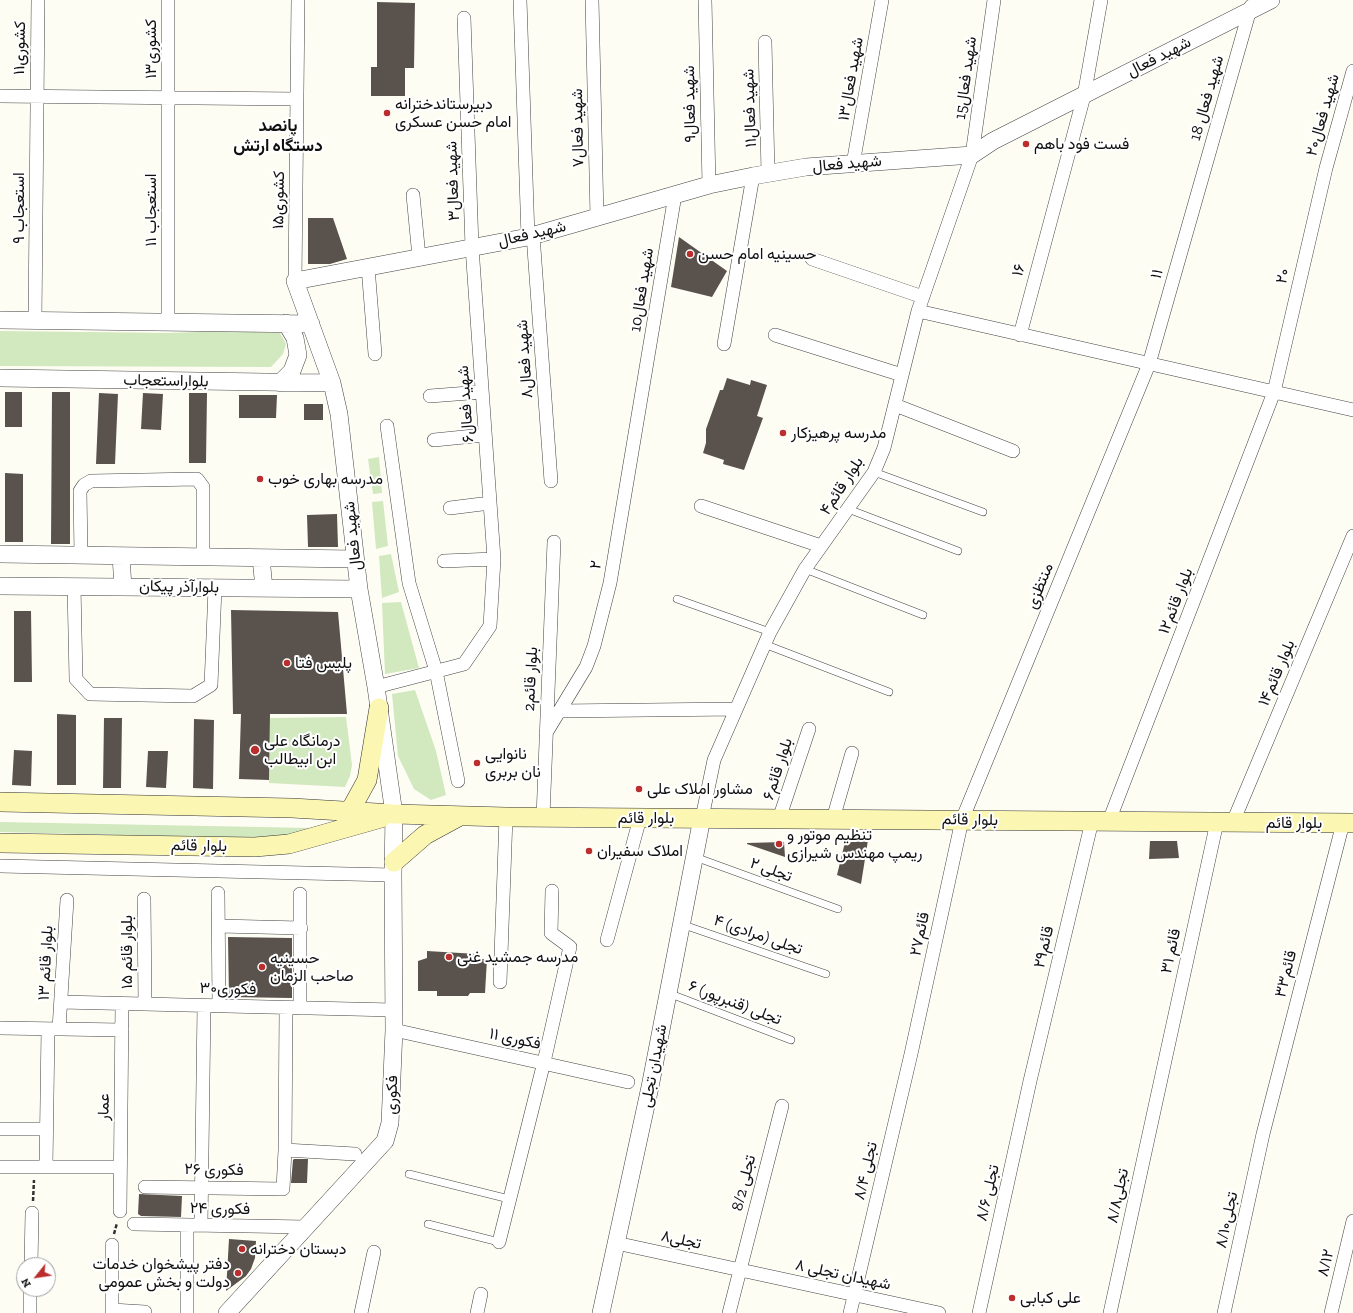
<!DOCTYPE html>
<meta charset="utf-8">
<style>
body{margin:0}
#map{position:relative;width:1353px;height:1313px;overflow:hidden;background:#fefdf4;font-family:"Zilla Slab",serif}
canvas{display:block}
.north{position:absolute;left:16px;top:1257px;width:40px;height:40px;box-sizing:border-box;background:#fff;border:1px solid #9f9f9f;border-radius:50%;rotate:240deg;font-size:11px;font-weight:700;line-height:16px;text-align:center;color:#101010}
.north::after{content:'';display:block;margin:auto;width:14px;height:18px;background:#bb2e2d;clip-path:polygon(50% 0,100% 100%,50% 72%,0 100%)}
</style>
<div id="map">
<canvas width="1353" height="1313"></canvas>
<div class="north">N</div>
</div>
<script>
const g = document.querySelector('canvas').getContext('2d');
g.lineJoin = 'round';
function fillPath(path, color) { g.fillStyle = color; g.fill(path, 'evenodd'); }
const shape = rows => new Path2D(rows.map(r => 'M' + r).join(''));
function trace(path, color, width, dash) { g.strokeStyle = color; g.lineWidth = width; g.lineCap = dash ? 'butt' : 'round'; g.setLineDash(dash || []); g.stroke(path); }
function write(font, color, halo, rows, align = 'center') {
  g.font = font + ' "Zilla Slab",Vazirmatn,serif'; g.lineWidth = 4; g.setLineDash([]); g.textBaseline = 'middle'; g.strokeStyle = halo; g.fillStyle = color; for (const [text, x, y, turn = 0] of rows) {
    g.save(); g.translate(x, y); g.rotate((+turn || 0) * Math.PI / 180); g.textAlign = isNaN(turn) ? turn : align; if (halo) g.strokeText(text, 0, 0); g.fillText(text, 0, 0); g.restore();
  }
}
fillPath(shape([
 [0,331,169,333,227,331,280,333,286,344,283,354,271,367,0,366],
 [379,457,382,493,373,494,368,459],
 [383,501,388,546,376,549,372,502],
 [391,554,399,592,382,598,379,556],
 [401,602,419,668,385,674,382,603],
 [415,690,436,751,446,795,431,800,414,789,398,756,392,694],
 [346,717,352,765,350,776,345,787,269,783,270,718],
 [0,822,311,828,287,839,0,832]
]), '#d2e8be');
fillPath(shape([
 [377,2,415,3,414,68,405,68,405,96,371,96,371,67,377,67],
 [308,218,333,218,347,259,330,264,308,264],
 [679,237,727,271,712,297,671,287],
 [727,378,750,385,751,380,767,385,757,416,763,418,744,470,723,464,724,460,703,453,706,443,706,429,720,390,723,390],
 [5,392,22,392,22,427,5,427],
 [52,392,70,392,70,544,51,544],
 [99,393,118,394,115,464,96,464],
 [143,393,163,394,161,430,141,429],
 [189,393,207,393,206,463,189,463],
 [239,395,277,395,276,418,239,418],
 [304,404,323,404,323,420,304,420],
 [5,473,23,474,23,542,5,542],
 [337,514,338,547,308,547,307,515],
 [231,610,338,612,347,714,270,714,269,780,239,779,241,714,233,714],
 [14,611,31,611,32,682,14,682],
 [57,714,76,715,76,785,57,785],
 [104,718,122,718,121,788,103,788],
 [194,719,214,720,213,789,193,788],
 [14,750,32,751,31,786,12,785],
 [148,751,168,751,166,788,146,787],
 [846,838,868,840,861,884,837,875],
 [1150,841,1177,841,1179,858,1149,859],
 [784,842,785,857,747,844,747,843],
 [228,937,292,938,292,998,229,997],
 [427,951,477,954,477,959,487,959,485,993,470,993,468,996,437,996,437,991,418,991,418,961,427,958],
 [294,1159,308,1159,307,1183,291,1183,293,1160],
 [139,1194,182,1196,181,1217,141,1216,138,1214],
 [229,1239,256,1241,255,1258,251,1269,246,1276,226,1291]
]), '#59524d');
const service = shape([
 [874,472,983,512],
 [848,509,958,551],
 [805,569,923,615],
 [677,599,770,632],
 [764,644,889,692],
 [695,857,838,909],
 [681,924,826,974],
 [668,993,791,1040],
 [409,1174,509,1199],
 [428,1224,499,1242]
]);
const minor = shape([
 [520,0,528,237],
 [592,0,597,217],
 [705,0,709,185],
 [765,42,768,173],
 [0,96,297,99],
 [853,164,882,0],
 [413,195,419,257],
 [533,235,551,481],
 [812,259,923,297],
 [368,267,375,354],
 [295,281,298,0],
 [918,311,1353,410],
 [35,321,38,0],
 [168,322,168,0],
 [775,335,902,375],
 [1020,335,1084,96,1101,0],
 [724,344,753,176],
 [430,396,482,392],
 [895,405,1013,451],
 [387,426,409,583,436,671,458,781],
 [434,440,484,435],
 [701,506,821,546],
 [450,508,490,503],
 [81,555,80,491,84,485,91,481,197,479,203,487,203,557],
 [444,561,494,559],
 [74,586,76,679,90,694,193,696,211,685,215,588],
 [376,687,464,664,490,626,494,559,472,247,464,18],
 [559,711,736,709],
 [546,733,586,667,594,646,610,583,675,195],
 [543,817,554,542],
 [702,818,714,760,770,632,805,569,874,472,884,448,918,311,972,155,994,0],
 [779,819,809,729],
 [833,819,852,753],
 [1109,821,1274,392,1326,168,1353,71],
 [1233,822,1353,536],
 [0,866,393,875],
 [218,893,219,1006],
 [300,894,300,1008],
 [144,899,145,1004],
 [219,926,301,928],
 [607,940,640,818],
 [500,982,506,817],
 [61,1002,393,1010],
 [0,1028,122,1030],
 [59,1029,67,900],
 [394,1030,628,1082],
 [0,1129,45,1129],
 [285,1150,355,1154],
 [0,1167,120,1167],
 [46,1167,48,1029],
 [145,1187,283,1189,285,1150,286,1008],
 [120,1211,122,1004],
 [134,1224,306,1227],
 [187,1225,187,1313],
 [201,1225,204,1006],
 [499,1242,544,1062,570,947,551,933,552,891],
 [616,1243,939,1313],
 [112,1245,112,1313],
 [31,1265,32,1213],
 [112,1310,145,1312],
 [30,1313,30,1289],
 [361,1313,374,1252],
 [477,1313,481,1294],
 [729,1313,782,1106],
 [850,1313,911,1054,962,820,1149,364,1251,6],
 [979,1313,1030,1081,1092,821],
 [1110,1313,1217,822],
 [1224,1313,1263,1134,1343,823],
 [1331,1313,1353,1221]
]);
const tertiary = shape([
 [0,320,311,324],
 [0,378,332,383],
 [280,383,292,371,298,355,295,338,286,323],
 [0,554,355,559],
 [121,556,123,587],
 [261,558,264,588],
 [0,586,359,589],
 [227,1313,385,1141,390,1123,394,1030,393,875,394,814,376,687,359,589,339,414,332,383,295,281,528,237,709,185,753,176,806,167,972,155,993,141,1271,0],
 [601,1313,650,1087,702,818]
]);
const secondary = shape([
 [0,802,292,808,394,814,506,817,1353,823],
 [350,811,367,780,379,708],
 [0,843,255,847,289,844,381,818],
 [394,862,425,835,460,816]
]);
trace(service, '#434343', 8);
trace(minor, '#434343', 14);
trace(tertiary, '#434343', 18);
trace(secondary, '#323232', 20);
trace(shape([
 [33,1201,34,1180],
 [114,1234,117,1223]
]), '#323232', 2.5, [4, 2]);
trace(service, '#fff', 7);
trace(minor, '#fff', 13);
trace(tertiary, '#fff', 17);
trace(secondary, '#fbf7b2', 19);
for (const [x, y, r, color] of [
 [387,113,4,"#bb2e2d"],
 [1026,144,4,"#bb2e2d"],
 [690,254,4,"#bb2e2d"],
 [783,433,4,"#bb2e2d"],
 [260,479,4,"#bb2e2d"],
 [287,663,4,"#bb2e2d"],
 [255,750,5,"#bb2e2d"],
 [477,763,4,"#bb2e2d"],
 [639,789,4,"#bb2e2d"],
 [779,844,4,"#bb2e2d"],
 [589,851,4,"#bb2e2d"],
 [449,957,4,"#bb2e2d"],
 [262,967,4,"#bb2e2d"],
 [242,1249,4,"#bb2e2d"],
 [238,1273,4,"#bb2e2d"],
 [1012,1298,4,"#bb2e2d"]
]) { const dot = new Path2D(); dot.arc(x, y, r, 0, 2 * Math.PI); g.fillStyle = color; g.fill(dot); trace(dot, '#fff', 1.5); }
write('16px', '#101010', '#fff', [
 ["۱۱کشوری",20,48,-89],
 ["۱۳کشوری",151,49,-90],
 ["شهید فعال",1159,57,-27],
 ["15شهید فعال",966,78,-82],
 ["شهید فعال۱۳",851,79,-80],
 ["18 شهید فعال",1207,98,-74],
 ["شهید فعال۹",690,104,-91],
 ["شهید فعال۱۱",750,108,-92],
 ["شهید فعال۲۰",1323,115,-74],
 ["شهید فعال۷",578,128,-91],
 ["شهید فعال",847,164,-5],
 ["شهید فعال۳",453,181,-92],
 ["کشوری۱۵",279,200,-89],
 ["استعجاب ۹",19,208,-90],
 ["استعجاب ۱۱",151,210,-90],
 ["شهید فعال",532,234,-13],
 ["۱۶",1019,270,-75],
 ["۱۱",1157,274,-74],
 ["۲۰",1283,276,-77],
 ["10شهید فعال",642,290,-81],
 ["شهید فعال۸",525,359,-94],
 ["بلواراستعجاب",166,381,1],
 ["شهید فعال۶",466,404,-94],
 ["بلوار قائم۴",842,486,-57],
 ["شهید فعال",353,536,-96],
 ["۲",596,565,-81],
 ["منتظزی",1040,586,-68],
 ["بلوارآذر پیکان",179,587,1],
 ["بلوار قائم۱۲",1176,601,-69],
 ["بلوار قائم۱۴",1277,673,-67],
 ["2بلوار قائم",531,679,-87],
 ["بلوار قائم۶",778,769,-72],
 ["بلوار قائم",646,818],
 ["بلوار قائم",970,820,1],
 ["بلوار قائم",1294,823],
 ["بلوار قائم",199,846,1],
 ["۲ تجلی",771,870,20],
 ["قائم۲۷",920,934,-78],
 ["۴ تجلی (مرادی)",758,935,19],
 ["قائم۲۹",1044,947,-77],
 ["قائم ۳۱",1171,951,-78],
 ["بلوار قائم ۱۵",127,952,-90],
 ["بلوار قائم ۱۳",46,963,-87],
 ["قائم۳۳",1286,974,-76],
 ["فکوری۳۰",228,989,1],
 ["۶ تجلی (قنبرپور)",735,1003,21],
 ["فکوری ۱۱",515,1039,12],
 ["شهیدان تجلی",654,1066,-79],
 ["فکوری",392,1095,-88],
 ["عمار",104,1107,-89],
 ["فکوری ۲۶",214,1170,1],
 ["۸/۴ تجلی",866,1171,-77],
 ["8/2 تجلی",744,1183,-76],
 ["تجلی ۸/۶",988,1193,-77],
 ["تجلی۸/۸",1118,1196,-78],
 ["فکوری ۲۴",220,1209,1],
 ["تجلی۸/۱۰",1227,1220,-78],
 ["تجلی۸",681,1240,12],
 ["۸/۱۲",1326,1263,-77],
 ["شهیدان تجلی ۸",843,1275,12]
]);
write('16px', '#101010', '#fff', [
 ["دبیرستاندخترانه",395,104],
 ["امام حسن عسکری",395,122],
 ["فست فود باهم",1034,144],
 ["حسینیه امام حسن",698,254],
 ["مدرسه پرهیزکار",791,433],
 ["مدرسه بهاری خوب",268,479],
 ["پلیس فتا",295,663],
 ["درمانگاه علی",264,741],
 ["ابن ابیطالب",264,759],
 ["نانوایی",485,754],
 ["نان بربری",485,772],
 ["مشاور املاک علی",647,789],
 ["تنظیم موتور و",787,835],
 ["ریمپ مهندس شیرازی",787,853],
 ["املاک سفیران",597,851],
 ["مدرسه جمشید غنی",457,957],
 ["حسینیه",270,958],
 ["صاحب الزمان",270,976],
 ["دبستان دخترانه",250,1249],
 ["دفتر پیشخوان خدمات",230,1264,"right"],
 ["دولت و بخش عمومی",230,1282,"right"],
 ["علی کبابی",1020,1298]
], 'left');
write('bold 17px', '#101010', '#fff', [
 ["پانصد",278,126],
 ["دستگاه ارتش",278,146]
]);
</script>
